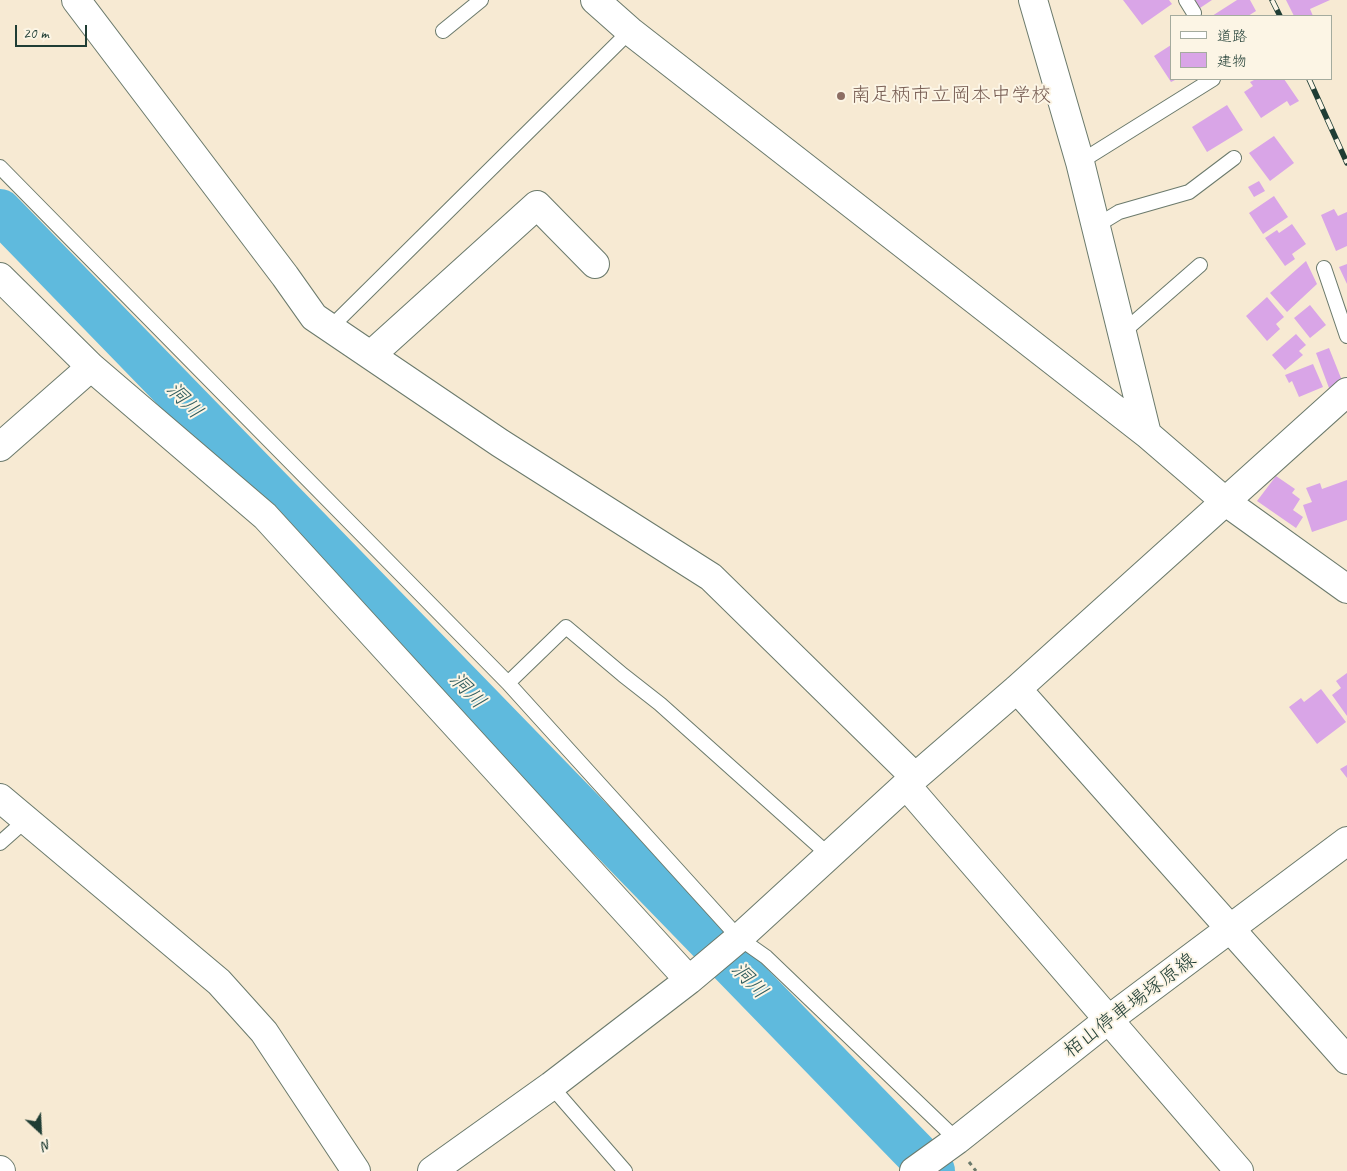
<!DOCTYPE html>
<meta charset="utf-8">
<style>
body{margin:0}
#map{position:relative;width:1347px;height:1171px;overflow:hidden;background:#f7ead3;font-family:Caveat,"Klee One",sans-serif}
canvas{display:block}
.legend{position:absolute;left:1170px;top:15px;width:162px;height:65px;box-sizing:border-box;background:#fcf5e5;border:1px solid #a4ab9e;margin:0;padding:6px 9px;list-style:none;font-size:15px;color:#1f3d34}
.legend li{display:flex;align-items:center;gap:10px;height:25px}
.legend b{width:25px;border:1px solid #a4ab9e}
.north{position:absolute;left:15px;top:1106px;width:50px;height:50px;-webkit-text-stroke:4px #fcf5e5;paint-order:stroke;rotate:155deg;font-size:14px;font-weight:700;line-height:20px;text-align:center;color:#1f3d34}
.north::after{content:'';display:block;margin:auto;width:18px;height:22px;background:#1f3d34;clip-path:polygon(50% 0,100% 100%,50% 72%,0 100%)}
.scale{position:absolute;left:15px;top:25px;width:72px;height:22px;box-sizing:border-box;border:2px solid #1f3d34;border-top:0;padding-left:6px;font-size:15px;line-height:18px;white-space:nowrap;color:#1f3d34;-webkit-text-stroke:4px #fcf5e5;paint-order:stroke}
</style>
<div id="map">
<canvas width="1347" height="1171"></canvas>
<ul class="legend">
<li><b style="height:6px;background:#fff"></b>道路</li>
<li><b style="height:14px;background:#d9a5e7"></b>建物</li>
</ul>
<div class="north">N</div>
<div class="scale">20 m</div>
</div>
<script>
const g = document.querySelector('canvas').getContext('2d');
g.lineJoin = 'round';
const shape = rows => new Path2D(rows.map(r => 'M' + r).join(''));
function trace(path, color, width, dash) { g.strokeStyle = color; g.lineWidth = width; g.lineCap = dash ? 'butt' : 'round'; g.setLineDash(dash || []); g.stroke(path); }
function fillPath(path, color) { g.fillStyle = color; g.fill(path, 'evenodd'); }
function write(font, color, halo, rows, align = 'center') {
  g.font = font + ' Caveat,"Klee One",sans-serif'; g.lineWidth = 4; g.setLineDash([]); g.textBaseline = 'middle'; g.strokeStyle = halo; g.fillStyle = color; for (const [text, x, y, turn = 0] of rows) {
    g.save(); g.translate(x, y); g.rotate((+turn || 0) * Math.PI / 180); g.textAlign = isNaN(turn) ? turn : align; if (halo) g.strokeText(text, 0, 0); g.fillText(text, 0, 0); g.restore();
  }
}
trace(shape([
 [0,211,933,1171]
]), '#5fbadd', 44);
fillPath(shape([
 [1123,0,1169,0,1172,4,1142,25],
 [1195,0,1212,0,1200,8],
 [1237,0,1250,0,1256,11,1248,16,1212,16],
 [1286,0,1330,0,1310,9,1313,16,1294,16],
 [1171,45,1171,79,1177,79,1171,82,1154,56],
 [1256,79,1284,79,1299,101,1290,106,1287,101,1261,118,1244,92,1253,86,1250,82],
 [1227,105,1243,130,1207,152,1192,127],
 [1274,136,1294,163,1270,181,1249,153],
 [1259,181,1265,191,1254,197,1248,187],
 [1274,196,1288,217,1263,234,1249,213],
 [1334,209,1338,216,1347,212,1347,246,1336,251,1321,215],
 [1292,224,1306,244,1292,254,1295,259,1285,266,1265,238,1277,230,1279,233],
 [1306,261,1317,284,1287,312,1270,293],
 [1347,264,1347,284,1339,267],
 [1267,297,1284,317,1276,324,1280,329,1267,341,1246,316],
 [1310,305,1326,325,1310,338,1294,318],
 [1296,334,1306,345,1299,351,1303,355,1285,370,1272,355],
 [1329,348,1343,383,1329,388,1316,353],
 [1313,364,1323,387,1299,397,1292,381,1289,383,1285,375],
 [1276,476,1295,489,1292,493,1300,499,1293,510,1303,517,1296,528,1257,501],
 [1347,480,1347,520,1312,532,1303,505,1312,502,1306,488,1320,483,1322,489],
 [1347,673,1347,716,1332,695,1341,688,1336,681],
 [1321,689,1346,722,1317,744,1289,707,1301,698,1304,702],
 [1347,765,1347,778,1340,769]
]), '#d9a5e7');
const lane = shape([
 [1186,0,1194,13],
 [443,31,481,0],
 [1080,162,1213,79],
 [0,167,508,683,739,938,766,957,957,1140],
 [1096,226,1119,212,1189,192,1234,158],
 [1324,268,1347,336],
 [329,329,630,31],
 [1122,333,1200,265],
 [508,683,566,627,623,675,660,704,830,856],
 [0,843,26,820],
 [551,1086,625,1171]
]);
const street = shape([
 [76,0,285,276,314,317,500,443,711,577,915,777],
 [595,0,630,31,1147,434,1226,502,1347,589],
 [1033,0,1080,162,1147,434],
 [0,277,91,367,265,516,689,980],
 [371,355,537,205,595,264],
 [0,447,91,367],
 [1017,689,1347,1060],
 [906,785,1239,1171],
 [0,798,219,982,264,1032,356,1171],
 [0,1170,1,1171],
 [432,1171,551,1086,689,980,739,938,906,785,1017,689,1347,392]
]);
const secondary = shape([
 [914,1171,957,1140,1108,1020,1347,841]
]);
trace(lane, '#6b7a6c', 16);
trace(street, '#6b7a6c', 30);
trace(secondary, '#6b7a6c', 30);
trace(shape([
 [969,1162,976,1171]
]), '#6b7a6c', 3, [4, 4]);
trace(lane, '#fff', 14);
trace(street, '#fff', 28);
trace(secondary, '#fff', 28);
const rail = shape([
 [1272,0,1280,16],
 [1309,79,1347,163]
]);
trace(rail, '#1f3d34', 5.5);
trace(rail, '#fcf5e5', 4, [11]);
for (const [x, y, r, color] of [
 [841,96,5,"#8d6e63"]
]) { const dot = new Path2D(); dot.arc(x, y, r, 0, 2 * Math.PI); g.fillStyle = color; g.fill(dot); trace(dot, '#fcf5e5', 2); }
write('20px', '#785e54', '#fcf5e5', [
 ["南足柄市立岡本中学校",851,96]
], 'left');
write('20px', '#1f3d34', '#fcf5e5', [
 ["栢山停車場塚原線",1130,1006,-37]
]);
write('italic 21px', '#2f5c5e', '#fcf5e5', [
 ["洞川",184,401,46],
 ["洞川",467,691,46],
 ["洞川",749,981,46]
]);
</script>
